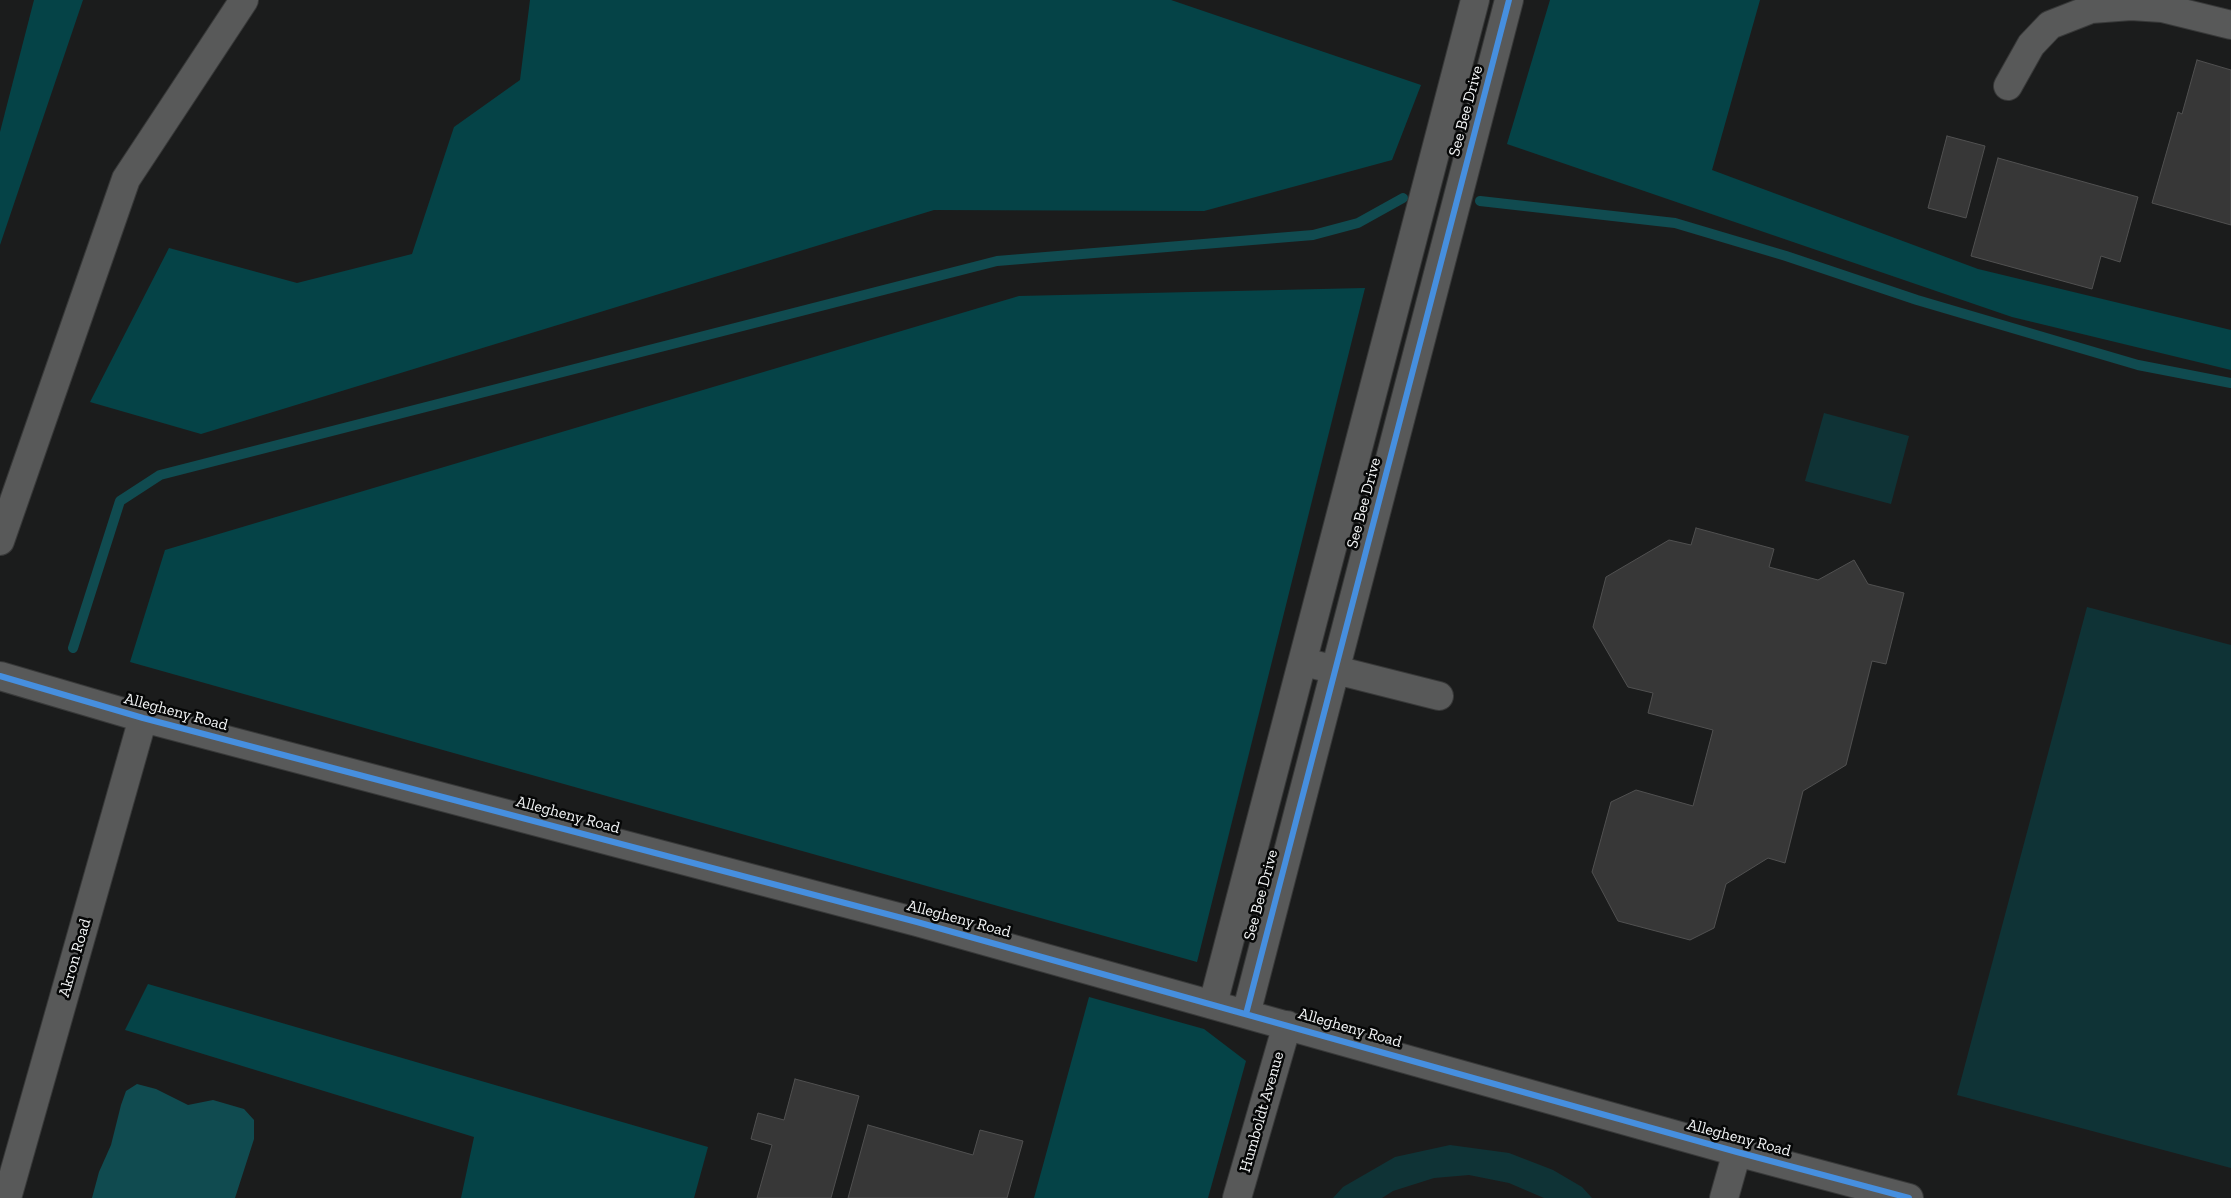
<!DOCTYPE html>
<style>
body{margin:0}
canvas{display:block;background:#1b1c1c}
</style>
<canvas width="2231" height="1198"></canvas>
<script>
const g = document.querySelector('canvas').getContext('2d');
g.lineJoin = 'round';
function fillPath(path, color) { g.fillStyle = color; g.fill(path, 'evenodd'); }
const shape = rows => new Path2D(rows.map(r => 'M' + r).join(''));
function trace(path, color, width, dash) { g.strokeStyle = color; g.lineWidth = width; g.lineCap = dash ? 'butt' : 'round'; g.setLineDash(dash || []); g.stroke(path); }
function write(font, color, halo, rows, align = 'center') {
  g.font = font + ' "Zilla Slab",serif'; g.lineWidth = 5; g.setLineDash([]); g.textBaseline = 'middle'; g.strokeStyle = halo; g.fillStyle = color; for (const [text, x, y, turn = 0] of rows) {
    g.save(); g.translate(x, y); g.rotate((+turn || 0) * Math.PI / 180); g.textAlign = isNaN(turn) ? turn : align; if (halo) g.strokeText(text, 0, 0); g.fillText(text, 0, 0); g.restore();
  }
}
fillPath(shape([
 [1824,413,1909,436,1891,504,1805,481],
 [2087,607,2231,645,2231,1168,1957,1095],
 [1450,1145,1509,1153,1553,1170,1582,1187,1592,1198,1544,1198,1509,1183,1469,1175,1434,1178,1393,1191,1382,1198,1333,1198,1343,1187,1395,1157]
]), '#0f3336');
fillPath(shape([
 [34,0,83,0,0,245,0,132],
 [530,0,1171,0,1421,85,1392,160,1204,211,934,210,201,434,90,402,169,248,297,283,412,254,454,127,520,80],
 [1550,0,1760,0,1712,170,1978,269,2231,330,2231,370,2012,317,1507,144],
 [1365,288,1197,962,130,662,165,550,1019,296],
 [148,984,708,1147,694,1198,461,1198,474,1137,125,1030],
 [1089,997,1204,1029,1246,1061,1208,1198,1034,1198]
]), '#054347');
fillPath(shape([
 [137,1084,156,1089,188,1105,213,1100,244,1109,254,1120,254,1139,235,1198,92,1198,99,1172,111,1145,121,1105,126,1091]
]), '#104b50');
trace(shape([
 [1480,201,1675,223,1786,256,1917,300,2138,365,2231,383],
 [73,648,120,501,160,475,997,261,1313,235,1358,223,1403,198]
]), '#104b50', 10);
const building = shape([
 [2197,60,2231,70,2231,225,2152,203,2178,112,2182,114,2197,60],
 [1947,136,1985,146,1966,218,1928,208,1947,136],
 [1998,158,2138,197,2120,262,2101,256,2092,289,1971,256,1998,158],
 [1696,528,1774,549,1769,567,1818,580,1854,560,1868,584,1904,593,1886,664,1872,661,1846,765,1803,791,1785,863,1768,858,1726,884,1714,928,1690,940,1618,921,1592,872,1611,802,1636,790,1693,806,1713,730,1648,713,1653,693,1628,687,1593,627,1606,577,1669,540,1691,545,1696,528],
 [795,1079,859,1096,831,1198,757,1198,772,1145,751,1139,758,1113,784,1120,795,1079],
 [868,1125,973,1155,980,1130,1023,1141,1007,1198,848,1198,868,1125]
]);
fillPath(building, '#373737');
trace(building, '#505050', 1);
const minor = shape([
 [2008,86,2031,45,2050,25,2091,9,2131,6,2162,8,2231,25],
 [0,541,126,179,244,0],
 [1316,665,1439,696],
 [0,676,143,718,917,922,1737,1152,1909,1198],
 [1213,1004,1475,0],
 [1246,1014,1509,0],
 [7,1198,143,718],
 [1237,1198,1287,1025],
 [1724,1198,1737,1152]
]);
trace(minor, '#383939', 30);
trace(minor, '#585959', 28);
trace(shape([
 [0,676,143,718,917,922,1737,1152,1909,1198],
 [1246,1014,1509,0]
]), '#468fdf', 6);
write('16px', '#f3f5f6', '#060707', [
 ["See Bee Drive",1466,111,-75],
 ["See Bee Drive",1364,503,-75],
 ["Allegheny Road",176,712,15],
 ["Allegheny Road",568,815,15],
 ["See Bee Drive",1261,895,-75],
 ["Allegheny Road",959,919,15],
 ["Akron Road",75,958,-74],
 ["Allegheny Road",1350,1028,16],
 ["Humboldt Avenue",1262,1112,-74],
 ["Allegheny Road",1739,1138,15]
]);
</script>
